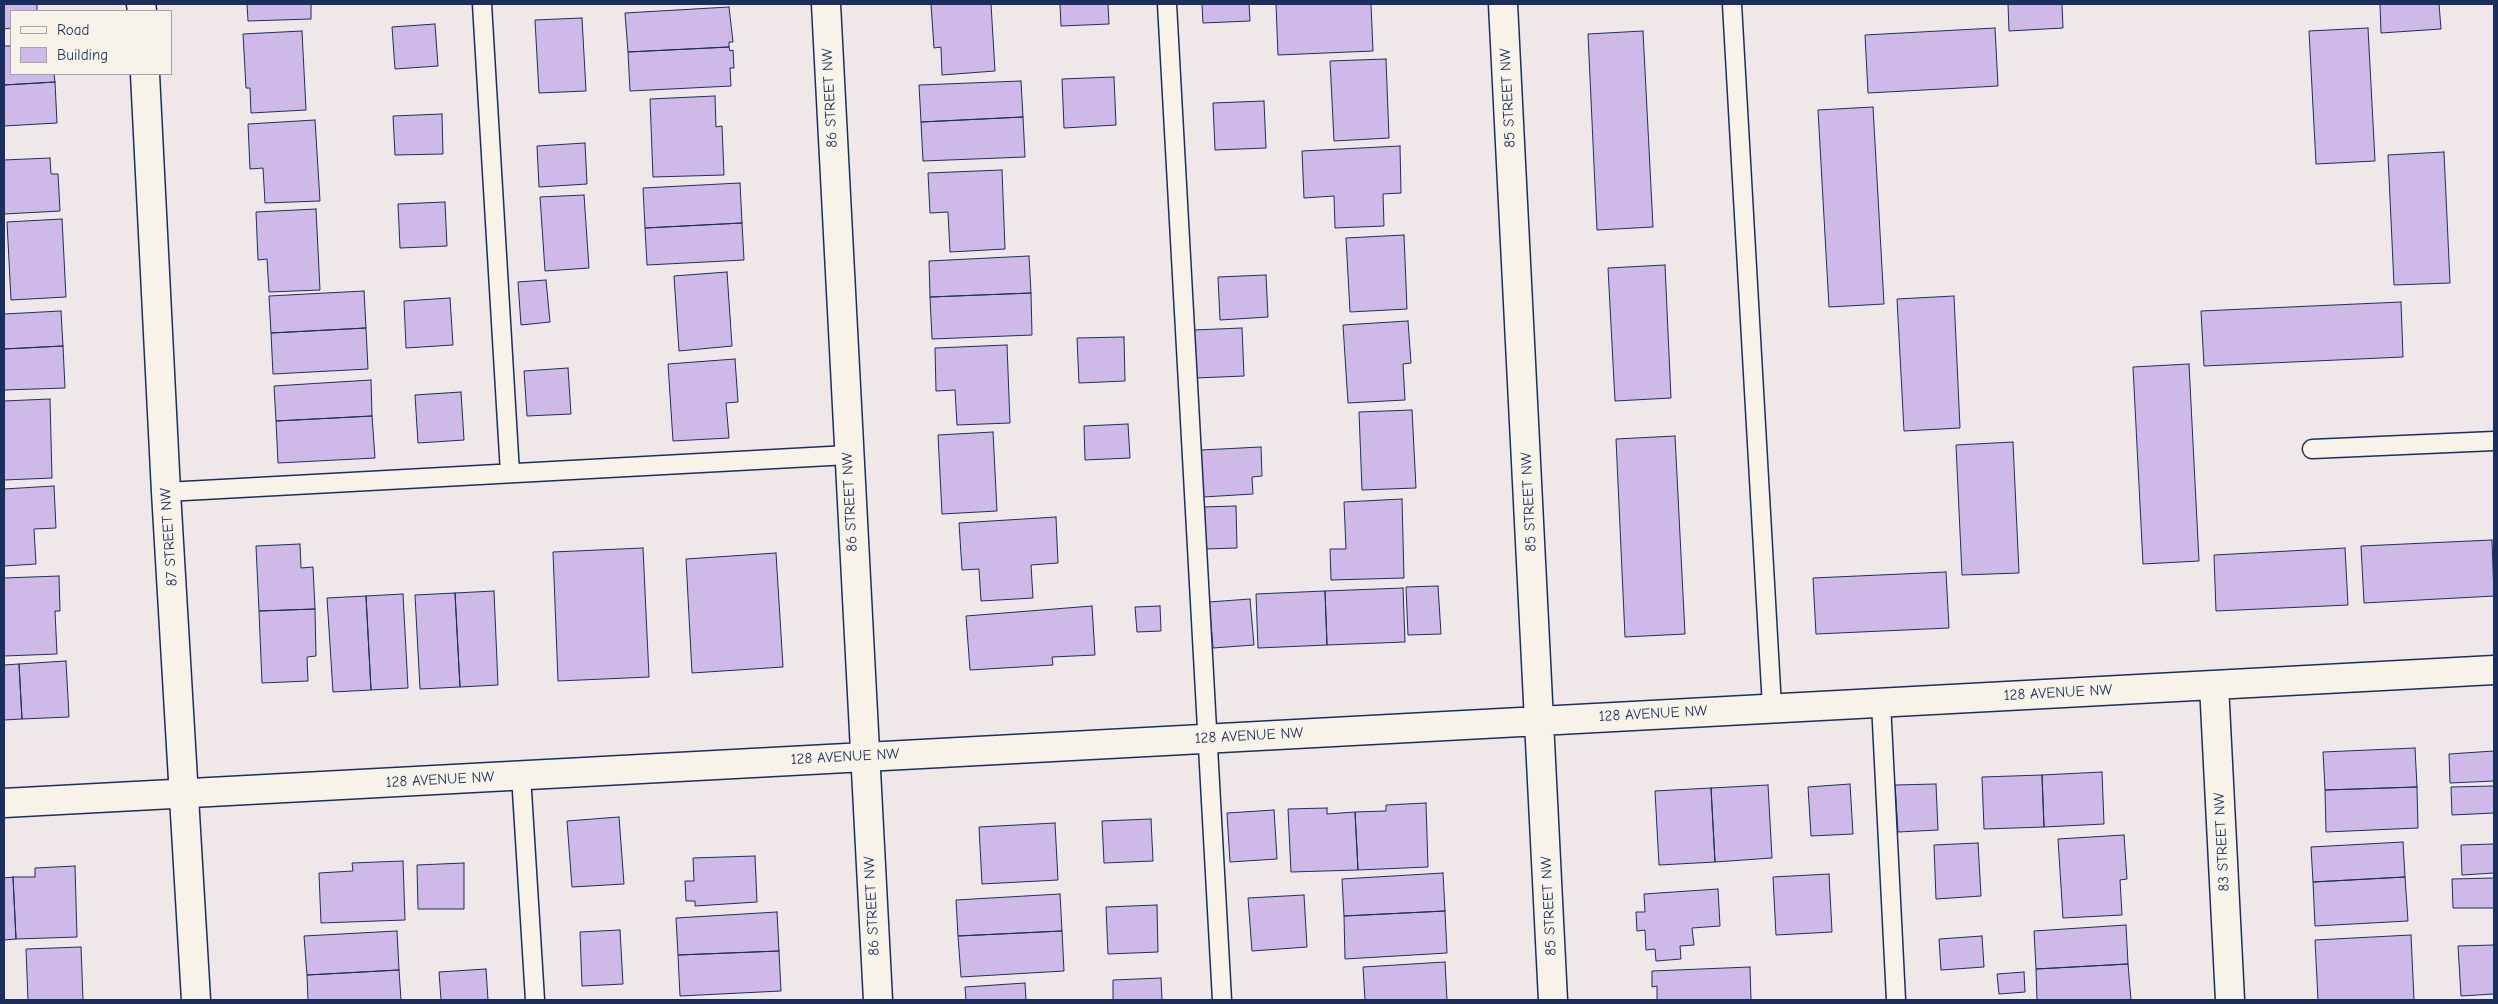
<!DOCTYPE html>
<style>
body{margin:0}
#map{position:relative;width:2498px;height:1004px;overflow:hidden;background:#efe7e8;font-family:"Comic Neue",sans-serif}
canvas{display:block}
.frame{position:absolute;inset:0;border:5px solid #1b2f5e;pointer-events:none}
.legend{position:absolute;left:10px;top:10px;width:162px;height:65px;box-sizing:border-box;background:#f7f3e8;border:1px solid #9fa5b1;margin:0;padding:6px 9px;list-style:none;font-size:15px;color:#1b2f5e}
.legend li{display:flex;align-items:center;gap:10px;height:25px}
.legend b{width:25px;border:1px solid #9fa5b1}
</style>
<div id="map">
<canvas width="2498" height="1004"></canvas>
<div class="frame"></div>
<ul class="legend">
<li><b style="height:6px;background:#f7f3e8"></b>Road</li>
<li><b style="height:14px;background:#ceb9e9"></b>Building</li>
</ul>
</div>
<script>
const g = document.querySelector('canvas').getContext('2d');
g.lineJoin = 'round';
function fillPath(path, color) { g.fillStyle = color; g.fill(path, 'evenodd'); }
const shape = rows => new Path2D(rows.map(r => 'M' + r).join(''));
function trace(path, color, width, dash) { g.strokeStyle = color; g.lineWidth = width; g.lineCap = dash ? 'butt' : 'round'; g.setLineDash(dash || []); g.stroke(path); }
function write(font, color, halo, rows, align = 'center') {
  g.font = font + ' "Comic Neue",sans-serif'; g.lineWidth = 4; g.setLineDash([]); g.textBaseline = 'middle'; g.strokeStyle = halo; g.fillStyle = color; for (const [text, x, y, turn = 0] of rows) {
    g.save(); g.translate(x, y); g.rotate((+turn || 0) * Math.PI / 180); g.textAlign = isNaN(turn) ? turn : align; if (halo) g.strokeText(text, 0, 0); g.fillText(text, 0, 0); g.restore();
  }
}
const building = shape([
 [4,4,37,4,37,11,11,11,11,28,4,29,4,4],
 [247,4,311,4,311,19,248,21,247,4],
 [931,4,991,4,995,71,942,75,941,47,934,48,931,4],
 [1060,4,1108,4,1109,24,1061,26,1060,4],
 [1202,4,1249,4,1250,21,1203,23,1202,4],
 [1276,4,1371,4,1373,51,1278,55,1276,4],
 [2008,4,2062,4,2063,28,2009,31,2008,4],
 [2380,4,2439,4,2441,29,2381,33,2380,4],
 [729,7,733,42,729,42,729,47,628,52,625,13,729,7],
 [582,18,586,91,539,93,535,20,582,18],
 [435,24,438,66,395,69,392,27,435,24],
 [1995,28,1998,86,1868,93,1865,35,1995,28],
 [2368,28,2375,161,2316,164,2309,31,2368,28],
 [302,31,306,110,251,113,250,88,246,88,243,34,302,31],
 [1643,31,1653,227,1597,230,1588,34,1643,31],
 [4,46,11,46,11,74,54,74,55,82,4,85,4,46],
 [729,47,730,51,733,50,734,68,730,68,731,86,630,91,628,52,729,47],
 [1386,59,1389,138,1334,141,1330,61,1386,59],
 [1114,77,1116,125,1064,128,1062,79,1114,77],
 [1021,81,1023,117,921,122,919,85,1021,81],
 [55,82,57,123,4,126,4,85,55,82],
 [715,96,716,127,722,126,724,175,653,177,650,99,715,96],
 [1264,101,1266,148,1215,150,1213,103,1264,101],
 [1873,107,1884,304,1829,307,1818,110,1873,107],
 [442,114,443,154,395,155,393,116,442,114],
 [1023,117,1025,157,923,161,921,122,1023,117],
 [315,120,320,201,265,203,263,168,250,169,248,124,315,120],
 [585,143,587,184,539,187,537,146,585,143],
 [1400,146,1401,193,1383,194,1384,226,1335,228,1334,196,1304,198,1302,151,1400,146],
 [2444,152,2450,283,2394,285,2388,155,2444,152],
 [50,158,51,174,58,174,60,211,4,214,4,160,50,158],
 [1002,170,1005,249,950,252,948,212,930,213,928,173,1002,170],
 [740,183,742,223,645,228,643,188,740,183],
 [584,195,589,268,545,271,540,197,584,195],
 [445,202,447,246,400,248,398,204,445,202],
 [316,209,320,290,269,292,267,259,258,260,256,212,316,209],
 [62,219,66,297,11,300,7,222,62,219],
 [742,223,744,260,647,265,645,228,742,223],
 [1404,235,1407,309,1350,312,1346,238,1404,235],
 [1029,256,1031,293,930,297,929,261,1029,256],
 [1665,265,1671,398,1615,401,1608,268,1665,265],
 [727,272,732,346,679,351,674,276,727,272],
 [1266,275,1268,317,1220,320,1218,277,1266,275],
 [546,280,550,322,521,325,518,282,546,280],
 [364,291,366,328,271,333,269,296,364,291],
 [1031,293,1032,335,932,339,930,297,1031,293],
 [1954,296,1960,428,1904,431,1897,299,1954,296],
 [450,298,453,345,406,348,404,301,450,298],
 [2401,302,2403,357,2204,366,2201,311,2401,302],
 [61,311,63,346,4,349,4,314,61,311],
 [1408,321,1411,363,1403,364,1405,400,1348,403,1343,325,1408,321],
 [366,328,368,369,273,374,271,333,366,328],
 [1242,328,1244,376,1196,378,1194,330,1242,328],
 [1124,337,1125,381,1079,383,1077,338,1124,337],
 [1007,345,1010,423,957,425,955,390,936,391,935,348,1007,345],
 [63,346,65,388,4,390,4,349,63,346],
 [735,359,738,402,726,403,729,438,673,441,668,364,735,359],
 [2189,364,2199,561,2143,564,2133,367,2189,364],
 [568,368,571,414,527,416,524,371,568,368],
 [371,380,372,416,276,421,274,386,371,380],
 [461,392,464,440,418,443,415,395,461,392],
 [50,399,52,478,4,480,4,401,50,399],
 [1412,410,1416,488,1362,490,1359,412,1412,410],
 [372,416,375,458,278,463,276,421,372,416],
 [1128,424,1130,458,1085,460,1084,426,1128,424],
 [993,432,997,511,942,514,938,435,993,432],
 [1675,436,1685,634,1625,637,1616,439,1675,436],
 [2013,442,2019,573,1962,575,1956,445,2013,442],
 [1261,447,1262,476,1252,477,1253,494,1203,497,1201,450,1261,447],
 [54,486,56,528,34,529,36,564,4,566,4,489,54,486],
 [1402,499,1404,578,1331,580,1330,549,1346,549,1344,502,1402,499],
 [1236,506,1237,548,1204,549,1203,507,1236,506],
 [1056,517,1058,563,1031,565,1033,598,981,601,979,569,962,570,959,523,1056,517],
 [2492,540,2494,596,2364,603,2361,546,2492,540],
 [300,544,301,568,313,567,315,609,259,611,256,546,300,544],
 [643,548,649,677,558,681,553,552,643,548],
 [2345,548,2348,605,2216,611,2214,555,2345,548],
 [776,553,783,667,692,673,686,559,776,553],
 [1946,572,1949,628,1816,634,1813,578,1946,572],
 [59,576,60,611,55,611,57,654,4,656,4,578,59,576],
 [1438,586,1441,634,1408,635,1406,587,1438,586],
 [1403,588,1405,642,1327,645,1325,591,1403,588],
 [494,591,498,685,460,687,455,593,494,591],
 [1325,591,1327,645,1258,648,1256,594,1325,591],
 [455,593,460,687,420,689,415,595,455,593],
 [403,594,408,688,371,690,366,596,403,594],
 [366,596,371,690,333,692,327,598,366,596],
 [1250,599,1254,645,1213,648,1209,602,1250,599],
 [1092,606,1095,655,1052,657,1053,665,970,670,966,616,1092,606],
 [1160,606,1161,631,1137,632,1135,607,1160,606],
 [315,609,316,656,307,657,308,681,262,683,259,611,315,609],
 [66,661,69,717,22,719,19,664,66,661],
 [19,664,22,719,4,720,4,665,19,664],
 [2415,748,2417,787,2325,790,2323,752,2415,748],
 [2494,751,2494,781,2450,783,2449,754,2494,751],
 [2102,772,2104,824,2044,827,2042,775,2102,772],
 [2042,775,2044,827,1984,829,1982,777,2042,775],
 [1850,784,1853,834,1811,836,1808,787,1850,784],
 [1936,784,1938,830,1898,832,1895,785,1936,784],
 [1768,785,1772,858,1715,862,1711,788,1768,785],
 [2494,786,2494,813,2452,815,2451,787,2494,786],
 [2417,787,2418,828,2326,832,2325,790,2417,787],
 [1711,788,1715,862,1659,865,1655,791,1711,788],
 [1426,803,1428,867,1358,870,1355,812,1386,811,1386,805,1426,803],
 [1327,808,1327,814,1355,812,1358,870,1291,872,1288,809,1327,808],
 [1274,810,1277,859,1230,862,1227,813,1274,810],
 [619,817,624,884,572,887,567,821,619,817],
 [1151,819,1153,861,1104,863,1102,821,1151,819],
 [1055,823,1058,880,982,884,979,827,1055,823],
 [2124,835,2127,879,2120,880,2122,915,2063,918,2058,839,2124,835],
 [2403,842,2405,877,2313,882,2311,847,2403,842],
 [1978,843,1981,896,1936,899,1934,845,1978,843],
 [2494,844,2494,873,2462,875,2461,845,2494,844],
 [755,856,757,902,695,906,695,901,686,901,685,881,694,881,693,858,755,856],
 [403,861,405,920,321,923,319,873,353,871,352,863,403,861],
 [464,863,464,909,418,909,417,865,464,863],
 [75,866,77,937,16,939,13,877,35,877,35,868,75,866],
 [1443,873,1445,911,1344,916,1342,879,1443,873],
 [1829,874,1832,932,1776,935,1773,877,1829,874],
 [13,877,16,939,4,940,4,878,13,877],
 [2405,877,2408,921,2315,926,2313,882,2405,877],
 [2494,878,2494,908,2453,908,2452,879,2494,878],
 [1718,889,1720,926,1692,928,1694,945,1680,946,1681,959,1656,961,1655,949,1646,950,1645,930,1637,931,1636,912,1645,912,1644,894,1718,889],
 [1060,894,1062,931,958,936,956,900,1060,894],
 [1304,895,1307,947,1252,951,1248,898,1304,895],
 [1157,905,1158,952,1108,954,1106,907,1157,905],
 [1445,911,1447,953,1345,959,1344,916,1445,911],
 [777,912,779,951,678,955,676,918,777,912],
 [2126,925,2128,964,2036,969,2034,931,2126,925],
 [620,930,623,984,582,986,580,932,620,930],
 [397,931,399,970,307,975,304,936,397,931],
 [1062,931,1064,971,961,977,958,936,1062,931],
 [2411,935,2414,1000,2318,1000,2315,940,2411,935],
 [1982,936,1984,967,1941,970,1939,939,1982,936],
 [2494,945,2494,994,2461,996,2458,946,2494,945],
 [81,947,83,1000,28,1000,26,949,81,947],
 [779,951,781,991,680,996,678,955,779,951],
 [1445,962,1447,1000,1365,1000,1363,967,1445,962],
 [2128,964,2131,1000,2037,1000,2036,969,2128,964],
 [1750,967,1751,1000,1657,1000,1657,986,1652,987,1652,971,1750,967],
 [486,969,488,1000,441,1000,439,972,486,969],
 [399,970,401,1000,308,1000,307,975,399,970],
 [2024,972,2025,992,1999,994,1997,974,2024,972],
 [1161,978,1162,1000,1113,1000,1113,980,1161,978],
 [1025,983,1026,1000,966,1000,965,987,1025,983]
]);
fillPath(building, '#ceb9e9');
trace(building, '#1b2f5e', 1);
const service = shape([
 [482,4,510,473],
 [1167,4,1222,1000],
 [1732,4,1772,707],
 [2312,449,2494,441],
 [166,492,848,455],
 [1881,703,1896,1000],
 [521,775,535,1000]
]);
const minor = shape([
 [141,4,142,11],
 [826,4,878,1000],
 [1503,4,1553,1000],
 [145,74,166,492,196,1000],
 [2214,685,2230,1000],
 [4,803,2494,670]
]);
trace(service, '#1b2f5e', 21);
trace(minor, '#1b2f5e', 31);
trace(service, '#f7f3e8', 18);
trace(minor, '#f7f3e8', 28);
write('15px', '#1b2f5e', '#f7f3e8', [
 ["86 STREET NW",830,98,-93],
 ["85 STREET NW",1508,98,-93],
 ["86 STREET NW",850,502,-93],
 ["85 STREET NW",1529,502,-93],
 ["87 STREET NW",169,537,-94],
 ["128 AVENUE NW",2058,693,-3],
 ["128 AVENUE NW",1653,714,-3],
 ["128 AVENUE NW",1249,736,-3],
 ["128 AVENUE NW",845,757,-3],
 ["128 AVENUE NW",440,780,-3],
 ["83 STREET NW",2222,842,-93],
 ["86 STREET NW",872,906,-93],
 ["85 STREET NW",1549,906,-93]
]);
</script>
